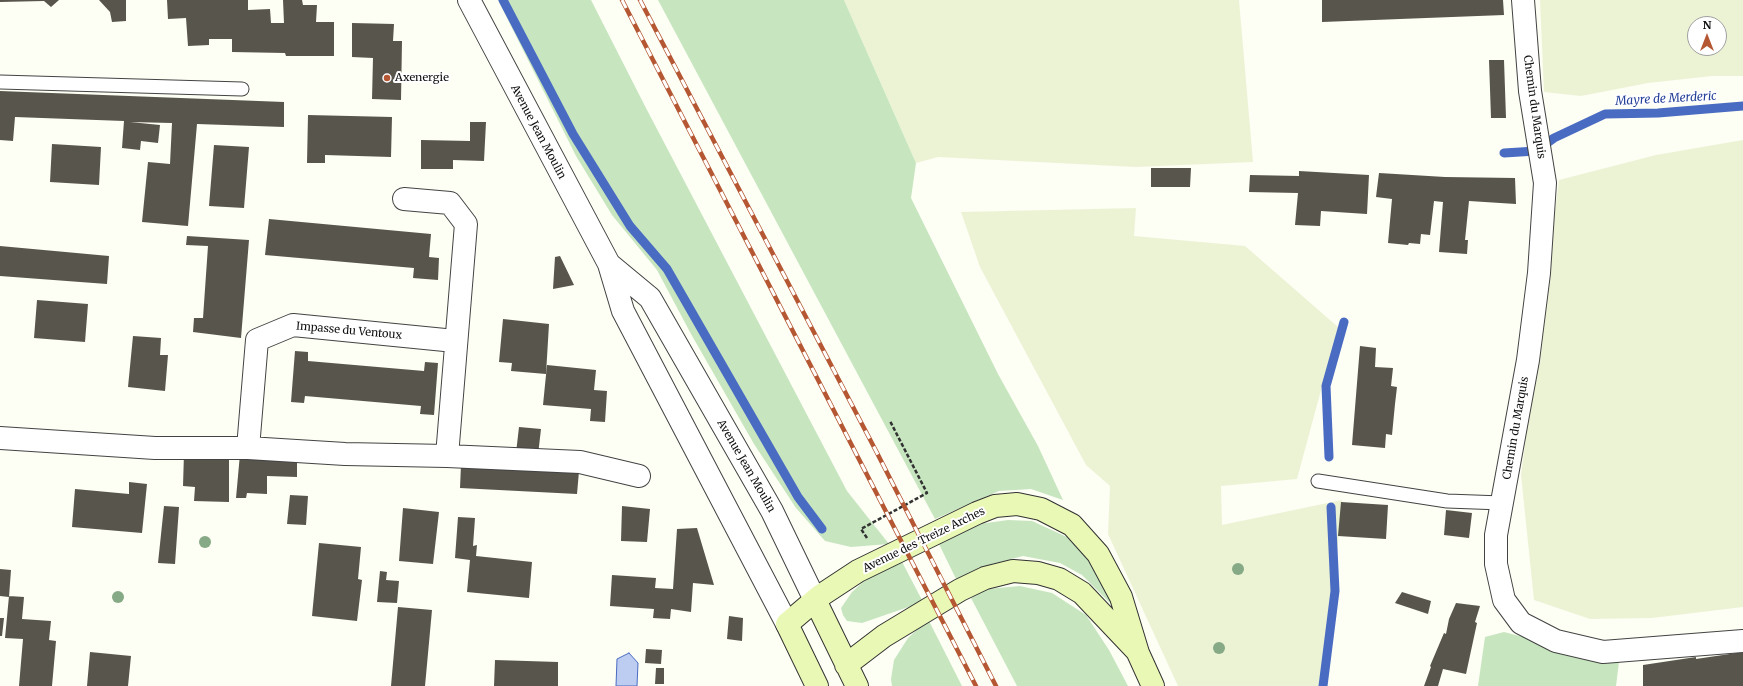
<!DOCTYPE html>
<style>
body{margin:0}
#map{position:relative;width:1743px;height:686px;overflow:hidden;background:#fdfef4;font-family:Merriweather,serif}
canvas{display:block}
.north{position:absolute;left:1687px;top:16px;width:40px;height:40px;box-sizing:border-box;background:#fff;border:1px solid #9f9f9f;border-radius:50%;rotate:0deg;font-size:11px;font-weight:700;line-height:16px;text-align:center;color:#101010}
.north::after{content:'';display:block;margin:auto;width:14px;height:18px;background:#b55733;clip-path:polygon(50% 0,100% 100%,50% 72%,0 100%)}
</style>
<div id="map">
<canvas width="1743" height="686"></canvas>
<div class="north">N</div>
</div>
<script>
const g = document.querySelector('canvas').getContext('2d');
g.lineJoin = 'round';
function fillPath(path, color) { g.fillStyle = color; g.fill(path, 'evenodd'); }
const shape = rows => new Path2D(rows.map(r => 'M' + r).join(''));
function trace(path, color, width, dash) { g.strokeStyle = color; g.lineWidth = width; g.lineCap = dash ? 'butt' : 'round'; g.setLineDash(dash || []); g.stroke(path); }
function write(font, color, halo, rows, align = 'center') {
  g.font = font + ' Merriweather,serif'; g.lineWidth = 4; g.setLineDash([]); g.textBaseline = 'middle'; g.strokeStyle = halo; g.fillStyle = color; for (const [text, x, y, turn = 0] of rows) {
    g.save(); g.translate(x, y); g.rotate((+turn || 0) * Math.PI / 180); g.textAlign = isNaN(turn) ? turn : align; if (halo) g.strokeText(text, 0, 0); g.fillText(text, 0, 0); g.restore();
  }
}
fillPath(shape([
 [844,0,1239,0,1253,162,1136,167,938,157,916,163],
 [1540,0,1743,0,1743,76,1712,76,1648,83,1581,96,1544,92],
 [1695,24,1719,24,1719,48,1695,48],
 [1743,140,1743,607,1652,618,1590,619,1534,600,1521,475,1559,180,1656,155],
 [1136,208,1134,236,1245,246,1338,327,1297,479,1221,486,1222,525,1342,500,1325,686,1178,686,1108,534,1110,486,1086,465,980,267,961,212]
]), '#ecf3d5');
fillPath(shape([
 [498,0,591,0,647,110,847,491,889,544,851,547,825,541,796,508,754,444,691,334,657,270,612,215,576,156],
 [658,0,844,0,916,163,911,198,998,374,1038,446,1063,500,1031,489,999,491,935,519],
 [1008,520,1032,521,1069,538,1084,552,1115,608,1082,575,1060,563,1023,556,992,564,963,576,957,581,937,540,972,525],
 [900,558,923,602,862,623,847,621,843,615,841,608,852,592,863,582],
 [1020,586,1052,593,1086,615,1109,650,1128,686,1017,686,971,598,987,589],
 [928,619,962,686,892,686,891,679,894,660,908,638],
 [1504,632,1619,662,1616,686,1478,686,1485,637]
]), '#c7e6c0');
const water = shape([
 [629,653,638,663,637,686,616,686,617,659,629,653]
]);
fillPath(water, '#bdcdf1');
trace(water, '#4a6bc2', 1);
trace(shape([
 [503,0,573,134,630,226,667,269,798,497,822,529],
 [1504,153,1536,151,1554,138,1605,114,1658,113,1743,106],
 [1329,457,1326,386,1344,322],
 [1323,686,1335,591,1331,507]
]), '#4a6bc2', 9);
fillPath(shape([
 [0,0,59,0,51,7,44,1,0,2],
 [99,0,126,0,126,21,112,22,110,12],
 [167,0,248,0,248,10,270,9,271,23,284,23,283,0,302,0,303,5,317,5,316,22,334,22,334,56,286,56,285,53,232,52,232,39,209,39,209,45,188,46,186,18,168,19],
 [1322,0,1503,0,1504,15,1322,22],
 [352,23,394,24,393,41,402,41,401,100,372,99,373,58,352,57],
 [1489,60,1504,60,1506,118,1491,118],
 [0,91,284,102,284,127,197,124,188,226,142,222,148,162,170,164,172,123,130,122,160,125,158,143,141,141,140,150,122,148,124,121,15,117,13,141,0,140],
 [308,115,392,117,391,157,325,155,325,163,307,163],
 [470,122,486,122,484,161,453,160,453,169,421,169,421,140,470,141],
 [52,144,101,147,99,185,50,182],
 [214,145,249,147,244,208,209,206],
 [1151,168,1191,168,1190,187,1151,187],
 [1299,171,1369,175,1367,214,1321,211,1320,226,1295,225,1298,193,1249,192,1250,175,1299,176],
 [1379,173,1445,177,1515,178,1516,204,1469,201,1465,240,1468,240,1467,254,1439,252,1443,202,1434,201,1430,235,1421,234,1420,244,1409,243,1408,245,1388,243,1392,199,1376,197],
 [269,219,431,234,429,257,439,258,438,280,413,278,414,268,265,255],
 [187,236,249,240,241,338,193,332,194,318,203,318,208,246,186,245],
 [0,246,109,256,107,284,0,276],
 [560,256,574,285,553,289,555,257],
 [37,300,88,304,85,342,34,338],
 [503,319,549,324,546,374,511,371,512,363,499,362],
 [133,336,161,338,160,355,168,355,165,391,128,387],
 [1360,346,1376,348,1375,367,1393,368,1391,386,1397,387,1395,404,1392,435,1386,434,1385,448,1352,445],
 [295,351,308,352,308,361,424,371,425,362,438,363,434,415,420,414,421,406,305,396,304,403,291,402],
 [547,365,596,370,594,390,607,391,605,422,590,421,591,409,543,405],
 [519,427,541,429,538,455,516,453],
 [184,453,229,454,229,502,194,501,195,487,183,486],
 [240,454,297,456,297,477,267,476,267,494,247,493,246,498,236,498],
 [461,465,579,471,577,494,460,488],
 [129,482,147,484,142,533,72,527,75,489,129,494],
 [290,495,308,496,306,525,287,524],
 [1341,502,1388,505,1386,539,1338,536],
 [164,506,179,507,175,564,158,563],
 [622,506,650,509,647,542,621,541],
 [403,508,439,512,433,564,399,561],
 [1446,510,1472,513,1469,538,1444,535],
 [458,517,475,518,473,546,477,545,476,556,532,562,529,598,467,592,470,560,455,558],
 [697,528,714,585,693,583,691,612,671,609,670,619,653,618,654,609,610,606,612,575,656,578,655,588,673,589,677,529],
 [319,543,361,547,358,579,362,580,357,621,312,616],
 [0,569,11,570,9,597,0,596],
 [380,571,387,572,386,580,399,581,397,603,377,602],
 [1402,592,1431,601,1428,614,1395,603],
 [9,596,24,597,22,619,51,621,49,640,56,641,52,686,19,686,23,639,5,638],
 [1456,603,1480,606,1475,622,1477,623,1466,674,1443,669,1438,686,1424,686,1431,667,1430,666,1444,633,1446,634,1449,619],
 [398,607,432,610,425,686,391,686],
 [729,616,743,618,742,641,727,639],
 [0,618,4,618,2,636,0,636],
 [646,649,662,650,661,664,645,663],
 [90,652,131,656,128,686,87,686],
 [1743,652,1743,686,1643,686,1643,665,1696,657,1696,659],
 [495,660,558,662,558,686,494,686],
 [656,668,664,668,664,684,655,684]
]), '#58554d');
const service = shape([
 [0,82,242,89],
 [1318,481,1447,501,1502,503]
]);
const minor = shape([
 [1523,0,1530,91,1545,183,1539,273,1528,360,1496,535,1496,564,1504,600,1521,623,1556,641,1603,652,1743,641],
 [404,199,450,203,466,224,447,456],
 [0,438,155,448,248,448,345,454,447,456,580,462,639,476],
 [248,448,257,340,293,325,455,341]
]);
const tertiary = shape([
 [469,0,609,264,623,311,787,624],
 [609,264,650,298,772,511,815,600]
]);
const secondary = shape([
 [815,600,857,686],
 [846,665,884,636,960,590,985,578,1013,571,1038,573,1059,579,1082,593,1136,650],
 [817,686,787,624,820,596,858,571,977,513,995,506,1017,504,1041,509,1072,525,1098,554,1121,597,1138,653,1153,686]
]);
trace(service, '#434343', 15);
trace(minor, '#434343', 24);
trace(tertiary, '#434343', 24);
trace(secondary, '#323232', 24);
trace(shape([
 [867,538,861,529,927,493,890,421]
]), '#323232', 2.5, [4, 2]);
trace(service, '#fff', 13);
trace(minor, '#fff', 22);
trace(tertiary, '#fff', 22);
trace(secondary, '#eaf8b5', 22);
const rail = shape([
 [622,0,976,686],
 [640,0,875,449,996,686]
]);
trace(rail, '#b55733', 4.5);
trace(rail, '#fff', 3, [9]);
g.fillStyle = '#86a986';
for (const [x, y] of [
 [205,542],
 [1238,569],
 [118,597],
 [1219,648]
]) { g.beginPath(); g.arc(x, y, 6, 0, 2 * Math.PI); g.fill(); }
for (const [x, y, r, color] of [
 [387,78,4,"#b55733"]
]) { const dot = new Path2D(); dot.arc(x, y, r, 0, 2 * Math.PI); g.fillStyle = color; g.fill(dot); trace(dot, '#fff', 1.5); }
write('11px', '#101010', '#fff', [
 ["Axenergie",395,78]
], 'left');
write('11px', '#101010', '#fff', [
 ["Chemin du Marquis",1534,107,82],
 ["Avenue Jean Moulin",538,132,62],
 ["Impasse du Ventoux",349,331,5],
 ["Chemin du Marquis",1516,428,-80],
 ["Avenue Jean Moulin",746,466,60],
 ["Avenue des Treize Arches",924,540,-26]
]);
write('italic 12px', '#233f98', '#fff', [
 ["Mayre de Merderic",1666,99,-3]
]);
</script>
